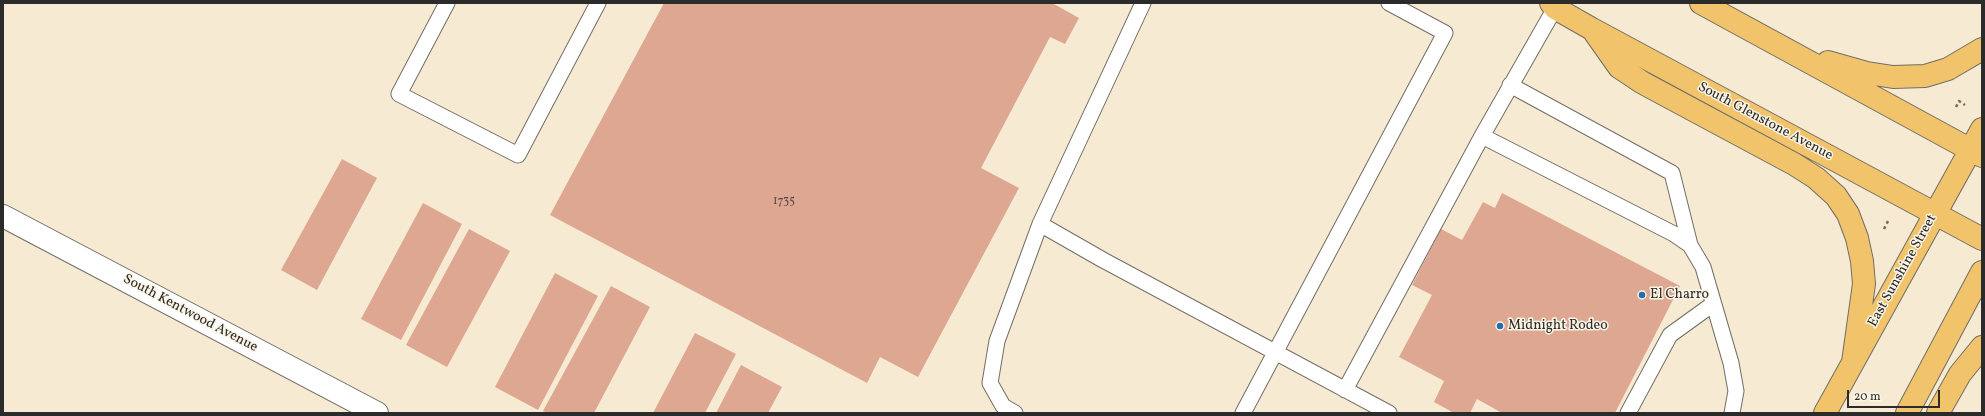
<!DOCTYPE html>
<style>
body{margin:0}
#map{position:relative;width:1985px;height:416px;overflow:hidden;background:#f7ead3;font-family:Vollkorn,serif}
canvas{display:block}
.frame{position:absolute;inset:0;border:4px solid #2b2b2b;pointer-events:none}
.scale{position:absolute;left:1847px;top:390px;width:93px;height:18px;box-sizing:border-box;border:2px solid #2b2b2b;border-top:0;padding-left:5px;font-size:12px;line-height:14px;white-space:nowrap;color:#2b2b2b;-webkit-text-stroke:3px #fcf5e5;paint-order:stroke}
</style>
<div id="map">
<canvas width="1985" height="416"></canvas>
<div class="frame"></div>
<div class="scale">20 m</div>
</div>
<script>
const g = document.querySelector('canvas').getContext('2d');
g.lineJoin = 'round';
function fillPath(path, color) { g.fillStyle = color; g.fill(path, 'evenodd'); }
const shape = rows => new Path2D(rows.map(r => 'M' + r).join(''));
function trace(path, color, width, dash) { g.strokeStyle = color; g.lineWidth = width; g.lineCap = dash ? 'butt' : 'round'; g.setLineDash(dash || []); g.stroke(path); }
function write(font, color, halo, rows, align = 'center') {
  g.font = font + ' Vollkorn,serif'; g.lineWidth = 3; g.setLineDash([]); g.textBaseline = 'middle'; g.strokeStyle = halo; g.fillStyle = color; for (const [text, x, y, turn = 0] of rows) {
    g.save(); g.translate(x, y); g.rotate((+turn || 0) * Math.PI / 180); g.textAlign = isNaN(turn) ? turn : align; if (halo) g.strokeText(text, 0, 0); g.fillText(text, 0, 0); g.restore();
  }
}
fillPath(shape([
 [664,3,1052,3,1079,18,1065,44,1050,37,981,168,1019,188,918,377,880,357,867,383,550,215],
 [342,159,377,178,317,290,281,270],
 [1502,193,1680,286,1615,413,1502,413,1477,399,1470,413,1454,413,1434,402,1444,381,1399,357,1432,295,1412,285,1441,229,1462,240,1483,202,1495,208],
 [423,203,462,224,401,340,361,319],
 [469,229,510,251,447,367,406,345],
 [555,273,598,296,538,410,495,387],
 [611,286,650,307,594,413,547,413,543,411],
 [695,333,736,354,705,413,653,413],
 [741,365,782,387,768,413,716,413]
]), '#dea792');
const lane = shape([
 [447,3,399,94,518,155,598,3],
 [1143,3,1040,224,1103,260,1389,413],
 [1555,8,1482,136,1674,234,1690,245,1703,267,1731,363,1736,391,1732,413],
 [1510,85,1672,173,1690,245],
 [1345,390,1482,136],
 [1015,413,1003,406,990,383,997,341,1040,224],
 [1243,413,1445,33,1389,3],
 [1628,413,1670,335,1713,304]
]);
const street = shape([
 [3,216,377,413]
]);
const primary = shape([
 [1551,3,1555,8,1592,29,1982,239],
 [1701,3,1982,156],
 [1595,33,1619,67,1643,83,1794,164,1816,178,1836,196,1848,214,1857,238,1862,261,1864,284,1853,362],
 [1828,62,1867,73,1893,77,1925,76,1948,69,1982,49],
 [1825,413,1982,129],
 [1907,413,1982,272],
 [1938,413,1960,374,1982,347]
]);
trace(lane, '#726e66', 17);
trace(street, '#726e66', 24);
trace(primary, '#726e66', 24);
trace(shape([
 [1956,107,1959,101,1965,105],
 [1884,229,1889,219]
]), '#726e66', 2.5, [3, 3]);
trace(lane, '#fff', 15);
trace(street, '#fff', 22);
trace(primary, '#f1c36a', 22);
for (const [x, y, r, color] of [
 [1642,295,4,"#1f6fb2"],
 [1500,326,4,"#1f6fb2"]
]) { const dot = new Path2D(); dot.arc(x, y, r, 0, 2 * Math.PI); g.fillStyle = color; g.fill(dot); trace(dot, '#fcf5e5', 1.5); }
write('12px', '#584a45', null, [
 ["1735",784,202]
]);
write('14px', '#2b2b2b', '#fcf5e5', [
 ["South Glenstone Avenue",1765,122,28],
 ["East Sunshine Street",1903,271,-61],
 ["South Kentwood Avenue",190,314,28]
]);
write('14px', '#2b2b2b', '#fcf5e5', [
 ["El Charro",1650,295],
 ["Midnight Rodeo",1508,326]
], 'left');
</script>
